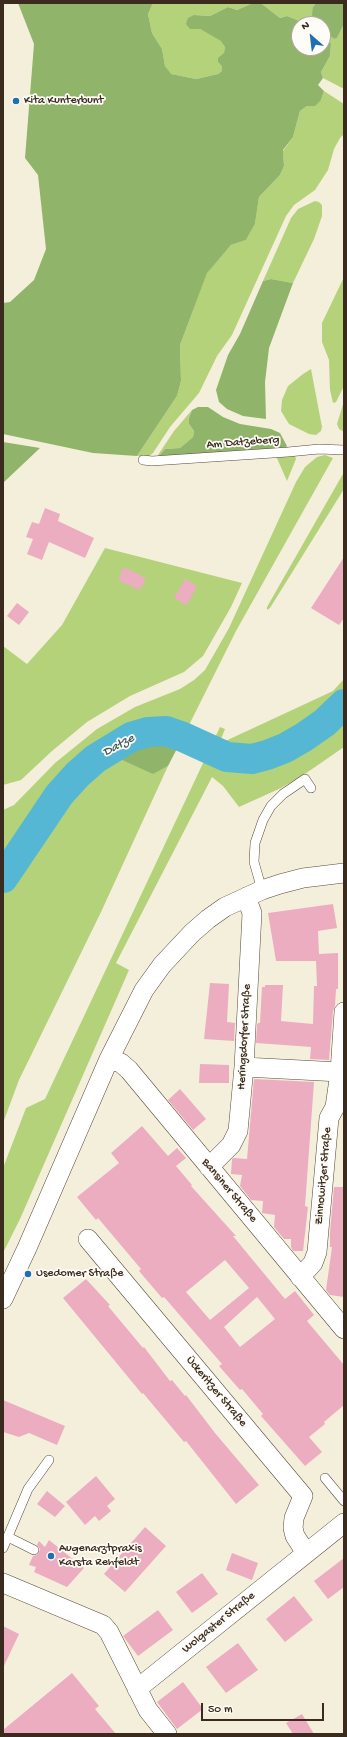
<!DOCTYPE html>
<meta charset="utf-8">
<style>
body{margin:0}
#map{position:relative;width:347px;height:1737px;overflow:hidden;background:#f4efdb;font-family:"Gochi Hand",sans-serif}
canvas{display:block}
.frame{position:absolute;inset:0;border:4px solid #3b2a1e;pointer-events:none}
.north{position:absolute;left:291px;top:16px;width:40px;height:40px;box-sizing:border-box;background:#fdfcf7;border:1px solid #afa8a0;border-radius:50%;rotate:332deg;font-size:11px;font-weight:700;line-height:16px;text-align:center;color:#3b2a1e}
.north::after{content:'';display:block;margin:auto;width:14px;height:18px;background:#1f6fb2;clip-path:polygon(50% 0,100% 100%,50% 72%,0 100%)}
.scale{position:absolute;left:201px;top:1703px;width:123px;height:18px;box-sizing:border-box;border:2px solid #3b2a1e;border-top:0;padding-left:5px;font-size:12px;line-height:14px;white-space:nowrap;color:#3b2a1e;-webkit-text-stroke:3px #fdfcf7;paint-order:stroke}
</style>
<div id="map">
<canvas width="347" height="1737"></canvas>
<div class="frame"></div>
<div class="north">N</div>
<div class="scale">50 m</div>
</div>
<script>
const g = document.querySelector('canvas').getContext('2d');
g.lineJoin = 'round';
function fillPath(path, color) { g.fillStyle = color; g.fill(path, 'evenodd'); }
const shape = rows => new Path2D(rows.map(r => 'M' + r).join(''));
function trace(path, color, width, dash) { g.strokeStyle = color; g.lineWidth = width; g.lineCap = dash ? 'butt' : 'round'; g.setLineDash(dash || []); g.stroke(path); }
function write(font, color, halo, rows, align = 'center') {
  g.font = font + ' "Gochi Hand",sans-serif'; g.lineWidth = 3.5; g.setLineDash([]); g.textBaseline = 'middle'; g.strokeStyle = halo; g.fillStyle = color; for (const [text, x, y, turn = 0] of rows) {
    g.save(); g.translate(x, y); g.rotate((+turn || 0) * Math.PI / 180); g.textAlign = isNaN(turn) ? turn : align; if (halo) g.strokeText(text, 0, 0); g.fillText(text, 0, 0); g.restore();
  }
}
fillPath(shape([
 [153,3,253,3,237,10,228,7,210,16,194,15,190,29,200,29,222,41,225,47,222,71,218,74,196,79,170,74,165,66,162,49,152,33,148,14],
 [254,3,316,3,313,7,317,24,307,24,287,16,280,18,262,4],
 [344,24,344,89,323,78,321,72,330,56,331,45,323,37,323,30,334,39,337,38],
 [324,91,344,104,344,134,340,138,334,149,328,170,315,190,294,205,286,216,232,335,217,356,199,393,170,427,153,453,149,456,137,456,177,396,181,381,180,345,207,272,231,245,246,240,255,224,259,197,280,175,284,166,283,151,293,137,300,111,307,106,321,100],
 [315,201,319,202,322,205,322,216,314,239,293,283,271,279,263,281,291,218,298,209],
 [344,277,344,386,336,402,333,403,330,390,329,360,322,342,322,323],
 [311,369,322,427,321,431,316,435,309,434,289,424,281,411,282,400,288,386,303,374],
 [344,401,344,432,339,429,337,424],
 [192,410,189,418,189,424,194,431,193,437,180,448,165,449,158,457,158,455,174,431],
 [291,455,295,456,296,459,287,481,276,456],
 [325,455,333,458,236,631,183,737,166,731,152,774,168,766,101,912,19,1080,3,1123,3,810,14,805,55,763,97,729,135,707,180,689,194,680,205,670,229,628,296,482,305,467,317,457],
 [344,472,344,489,270,608,267,610,267,607],
 [105,548,242,583,231,607,203,656,184,672,130,696,87,722,52,751,21,780,3,785,3,646,27,664,62,625],
 [344,679,344,747,302,776,281,788,239,807,223,786,212,777,116,963,129,970,20,1219,3,1253,3,1168,26,1108,45,1099,220,727,225,729,219,744,333,691]
]), '#b4d27a');
fillPath(shape([
 [18,3,153,3,148,14,152,33,162,49,165,66,171,74,196,79,218,74,222,71,222,66,218,62,218,58,224,53,225,47,221,41,200,29,190,29,186,24,188,18,194,15,210,16,228,7,237,10,253,3,262,4,280,18,287,16,307,24,299,24,299,48,323,48,323,37,331,44,330,56,321,72,323,78,318,85,324,91,321,100,315,106,307,106,300,111,293,137,283,150,284,166,280,175,259,197,255,224,246,240,231,245,207,273,180,345,181,381,177,396,137,456,93,453,3,434,3,303,10,302,34,280,46,249,38,175,25,158,34,44],
 [316,3,344,3,344,24,337,38,334,39,323,30,323,24,317,24,316,22,312,15,313,7],
 [271,279,293,283,269,348,265,382,266,419,243,416,227,409,219,402,216,390,228,355,240,334,263,281],
 [198,407,208,407,223,417,240,424,271,429,280,433,287,446,285,449,158,457,165,449,180,448,193,437,194,431,189,424,189,418,192,410],
 [3,442,40,448,3,483],
 [166,731,183,737,168,766,153,774,118,758,114,746,131,737,148,732]
]), '#8fb46a');
trace(shape([
 [3,878,59,795,77,775,95,759,131,737,148,732,166,731,183,737,227,757,252,759,267,755,285,748,304,737,324,723,344,704]
]), '#55b7d4', 30);
fillPath(shape([
 [45,508,60,514,58,521,94,538,85,558,49,542,42,560,27,554,33,539,26,537,32,522,39,524],
 [344,557,344,618,339,625,311,608],
 [124,567,146,578,140,590,118,580],
 [185,579,197,586,187,605,174,598],
 [17,603,29,612,19,625,7,616],
 [333,904,337,928,318,931,319,954,338,953,338,989,336,989,335,1006,333,1011,329,1060,310,1059,311,1047,256,1043,257,1025,258,1023,260,1023,262,987,265,987,265,985,283,985,281,1021,313,1024,314,986,317,986,316,961,276,961,268,913],
 [210,983,229,984,227,1022,235,1023,234,1041,204,1039],
 [200,1064,229,1065,229,1083,199,1083],
 [254,1079,314,1082,305,1206,308,1207,303,1251,293,1251,291,1247,291,1239,284,1239,274,1227,275,1215,262,1213,263,1201,251,1200,240,1186,242,1175,231,1174,232,1159,234,1158,247,1159],
 [180,1089,206,1119,193,1130,168,1100],
 [142,1126,168,1156,177,1148,186,1158,176,1166,192,1185,191,1186,236,1236,233,1236,285,1299,295,1291,314,1315,307,1321,344,1365,344,1405,324,1422,325,1424,309,1437,322,1452,305,1466,261,1416,263,1414,242,1389,240,1390,219,1366,222,1364,164,1297,162,1298,139,1271,141,1269,98,1218,96,1220,77,1197,119,1163,111,1153],
 [225,1260,249,1288,210,1320,186,1292],
 [257,1297,275,1319,240,1347,224,1327],
 [334,1187,344,1187,344,1297,330,1295,326,1290,332,1247,330,1247,330,1232],
 [86,1279,110,1305,108,1306,143,1348,144,1347,170,1381,172,1380,185,1396,186,1395,215,1433,259,1485,236,1504,186,1441,184,1442,143,1393,142,1394,63,1298],
 [3,1400,65,1426,57,1445,29,1433,19,1437,3,1432],
 [96,1476,115,1499,107,1506,111,1511,99,1521,95,1516,85,1525,66,1502],
 [47,1491,65,1506,55,1517,37,1504],
 [145,1527,166,1546,125,1592,104,1574],
 [49,1540,84,1568,67,1587,34,1572,36,1567,29,1565,33,1556,37,1555,39,1552,40,1549,37,1545,39,1541,45,1547],
 [232,1553,258,1563,252,1580,226,1570],
 [344,1558,344,1587,328,1599,314,1581],
 [202,1573,218,1594,192,1613,176,1592],
 [294,1596,313,1620,285,1642,266,1619],
 [158,1610,173,1630,138,1656,123,1636],
 [3,1626,19,1634,3,1668],
 [238,1643,258,1670,226,1693,206,1667],
 [72,1673,99,1706,95,1709,116,1734,3,1734,3,1730],
 [183,1682,203,1709,177,1729,157,1702],
 [302,1714,314,1734,293,1734,286,1723]
]), '#ecadc1');
const lane = shape([
 [143,460,152,461,288,452,319,449,344,450],
 [262,890,254,862,255,843,263,820,271,806,283,794,305,779,311,788],
 [325,1478,344,1501],
 [8,1537,34,1550],
 [3,1548,28,1489,49,1460]
]);
const street = shape([
 [109,1059,121,1063,129,1070,344,1329],
 [244,1067,340,1072],
 [209,1167,231,1145,238,1131,244,1067,252,913,246,897],
 [88,1239,303,1496,294,1518,293,1528,295,1536,306,1553],
 [300,1277,313,1263,317,1252,329,1118,335,1107,340,1072,344,1012],
 [3,1299,27,1248,109,1059,144,990,162,965,192,933,208,919,225,907,262,890,280,884,303,878,344,873],
 [3,1583,103,1625,109,1632,148,1710,167,1734],
 [137,1689,344,1523]
]);
trace(lane, '#57483a', 10);
trace(street, '#57483a', 20);
trace(lane, '#fff', 9);
trace(street, '#fff', 19);
for (const [x, y, r, color] of [
 [16,101,4,"#1f6fb2"],
 [28,1274,4,"#1f6fb2"],
 [51,1556,4,"#1f6fb2"]
]) { const dot = new Path2D(); dot.arc(x, y, r, 0, 2 * Math.PI); g.fillStyle = color; g.fill(dot); trace(dot, '#fdfcf7', 1.5); }
write('12px', '#3b2a1e', '#fdfcf7', [
 ["Kita Kunterbunt",24,101],
 ["Usedomer Straße",36,1274],
 ["Augenarztpraxis",59,1549],
 ["Karsta Rehfeldt",59,1563]
], 'left');
write('12px', '#3b2a1e', '#fdfcf7', [
 ["Am Datzeberg",243,443,-4],
 ["Heringsdorfer Straße",245,1037,-87],
 ["Zinnowitzer Straße",324,1176,-85],
 ["Bansiner Straße",229,1191,50],
 ["Ückeritzer Straße",216,1392,50],
 ["Wolgaster Straße",219,1623,-39]
]);
write('italic 13px', '#445b5e', '#fdfcf7', [
 ["Datze",119,746,-29]
]);
</script>
